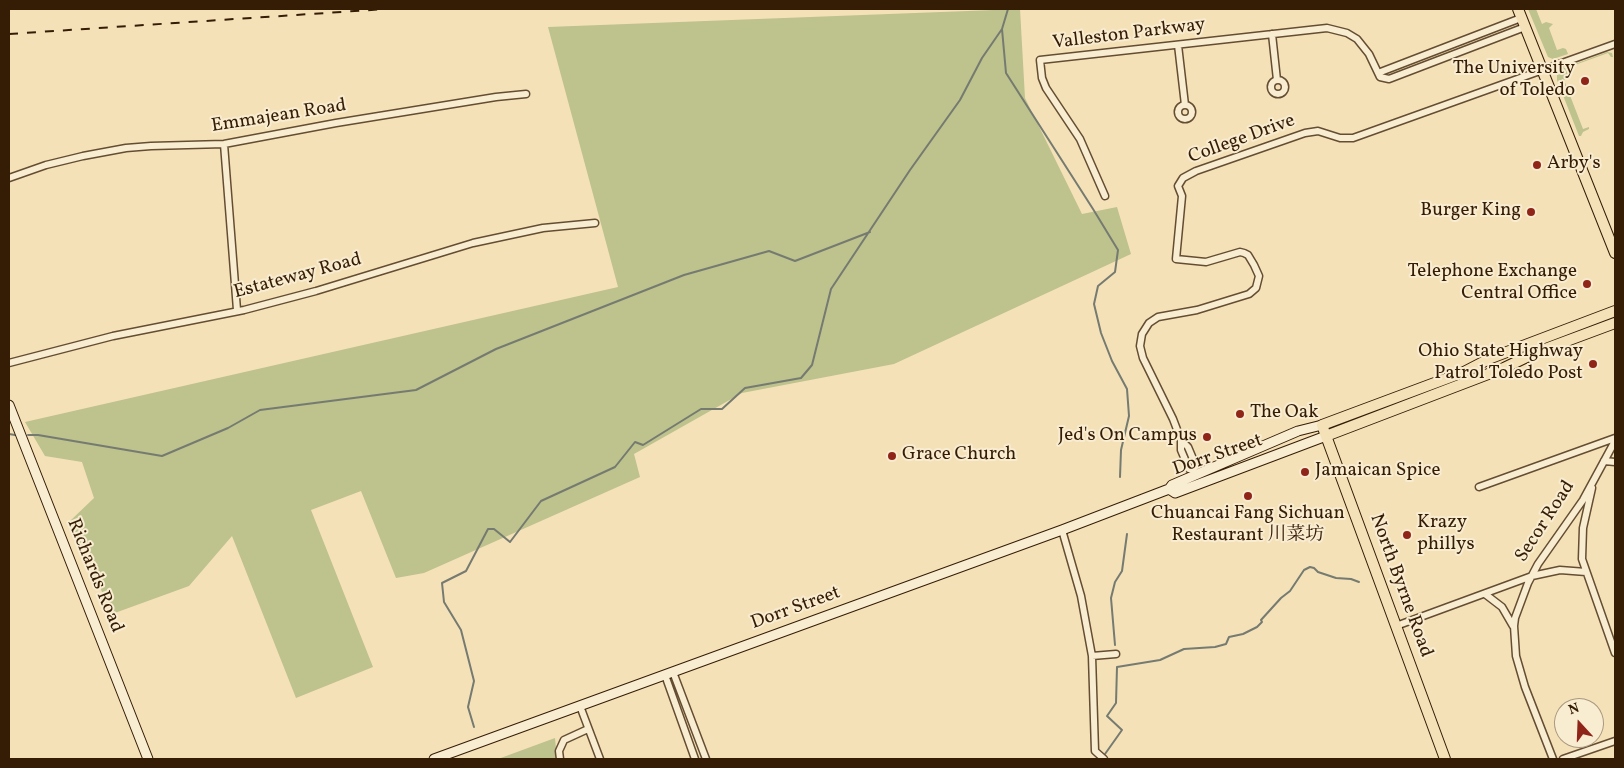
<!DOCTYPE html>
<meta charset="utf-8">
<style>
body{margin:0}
#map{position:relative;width:1624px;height:768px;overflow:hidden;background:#f4e1b8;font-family:Vollkorn,serif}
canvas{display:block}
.frame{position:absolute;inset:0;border:10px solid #351c05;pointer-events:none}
.north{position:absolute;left:1554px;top:698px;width:50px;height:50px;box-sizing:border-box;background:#f8ecd1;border:1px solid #aa997f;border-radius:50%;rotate:340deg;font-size:14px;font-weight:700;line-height:20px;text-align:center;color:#351c05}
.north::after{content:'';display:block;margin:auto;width:18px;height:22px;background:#8f2418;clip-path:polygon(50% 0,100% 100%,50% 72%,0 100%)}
</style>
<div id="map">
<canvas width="1624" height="768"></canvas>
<div class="frame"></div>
<div class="north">N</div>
</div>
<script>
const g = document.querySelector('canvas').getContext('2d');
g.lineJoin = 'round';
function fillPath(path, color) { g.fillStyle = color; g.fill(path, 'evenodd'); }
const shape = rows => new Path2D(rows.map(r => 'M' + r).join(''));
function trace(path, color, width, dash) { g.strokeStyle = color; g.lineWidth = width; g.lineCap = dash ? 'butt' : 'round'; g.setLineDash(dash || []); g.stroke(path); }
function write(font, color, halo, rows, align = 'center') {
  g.font = font + ' Vollkorn,"Noto Serif SC",serif'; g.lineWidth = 4; g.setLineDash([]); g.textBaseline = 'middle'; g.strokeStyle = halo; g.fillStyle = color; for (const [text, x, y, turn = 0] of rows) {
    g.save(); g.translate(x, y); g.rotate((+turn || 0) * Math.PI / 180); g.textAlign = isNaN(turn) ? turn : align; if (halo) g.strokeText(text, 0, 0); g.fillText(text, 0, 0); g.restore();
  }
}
fillPath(shape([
 [1020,9,1025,98,1082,214,1117,207,1131,254,894,364,742,393,634,454,640,477,424,573,396,578,361,491,311,510,373,667,296,698,232,536,189,586,112,614,70,521,94,498,82,462,45,456,25,422,618,287,548,27],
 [1528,9,1536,9,1542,24,1546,22,1553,24,1549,28,1557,50,1563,48,1566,49,1568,54,1553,59,1548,57],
 [1607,52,1612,53,1613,57,1611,57,1608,53,1572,66,1573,72,1569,78,1564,80,1583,129,1589,127,1589,129,1583,132,1581,136,1579,136,1557,80,1557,75,1560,72,1559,70],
 [555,738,557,759,498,759]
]), '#bec28d');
trace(shape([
 [1008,9,1002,29,1006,73,1093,209,1118,250,1115,272,1098,286,1094,304,1101,333,1112,361,1127,389,1129,416,1121,450,1120,477],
 [9,434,15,435],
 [28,435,38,435,162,456,228,428,260,410,416,390,496,349,684,275,769,251,795,261,870,232],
 [1115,645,1111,598,1115,582,1122,571,1127,534],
 [474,727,468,707,474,681,461,630,444,602,442,583,466,571,488,529,494,529,510,542,541,501,615,467,635,442,643,445,701,409,722,409,745,388,801,378,812,365,831,289,910,170,960,100,982,58,1002,29],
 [1105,754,1122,730,1107,716,1116,703,1117,667,1160,660,1184,649,1215,647,1226,644,1229,637,1243,634,1257,627,1262,622,1261,620,1281,598,1290,591,1304,570,1310,567,1314,568,1318,572,1336,578,1351,579,1359,582]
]), '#757b70', 2);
const street = shape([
 [1272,34,1277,80],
 [1178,45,1185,105],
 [1378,73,1521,18],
 '1271 87a7 7 0 1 1 14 0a7 7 0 1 1-14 0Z',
 '1178 112a7 7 0 1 1 14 0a7 7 0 1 1-14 0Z',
 [224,144,237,310],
 [9,178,46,165,83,156,126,148,151,146,224,144,336,123,496,97,526,94],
 [1105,196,1080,139,1046,88,1042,78,1040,60,1327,28,1347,33,1357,39,1369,54,1380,77,1389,79,1525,27],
 [9,363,113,336,244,310,316,291,473,243,543,228,595,223],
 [1181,440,1188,447,1196,466,1193,470,1194,473],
 [1604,461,1615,462],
 [1193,470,1189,469,1181,450,1181,440,1173,419,1143,358,1140,346,1142,334,1149,323,1158,317,1197,310,1249,294,1256,288,1259,276,1254,265,1248,255,1244,253,1240,252,1206,262,1176,259,1182,196,1178,186,1183,178,1196,171,1305,133,1318,131,1340,138,1353,138,1615,44],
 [1479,487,1615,438],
 [1592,488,1583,528,1582,559,1615,653],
 [1062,530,1081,596,1092,656,1095,751,1104,759],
 [1485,594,1502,607,1513,626],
 [1396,626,1532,576,1560,570,1586,572],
 [1092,656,1116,654],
 [673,672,706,759],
 [665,675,695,759],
 [580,706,600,759],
 [560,759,559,751,564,740,588,729],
 [1553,759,1525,687,1516,656,1514,626,1515,618,1528,583,1538,564,1583,500,1615,441],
 [1563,759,1615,741]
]);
const secondary = shape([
 [9,405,148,759],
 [1169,489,1175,493,1326,436],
 [434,759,1062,530,1169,489,1172,485,1298,431,1322,425]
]);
const primary = shape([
 [1518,9,1615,253],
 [1326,436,1504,368,1537,352,1615,323],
 [1445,759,1322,425,1464,372,1491,358,1615,311]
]);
trace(street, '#654d32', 9);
trace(secondary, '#351c05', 11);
trace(primary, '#351c05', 12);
trace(street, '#f8ecd1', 6);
trace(secondary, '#f8ecd1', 9);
trace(primary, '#f4e1b8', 10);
trace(shape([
 [9,34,386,9]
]), '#351c05', 2, [9, 9]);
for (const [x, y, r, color] of [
 [1585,81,5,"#8f2418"],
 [1537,165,5,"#8f2418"],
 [1531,212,5,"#8f2418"],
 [1587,284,5,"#8f2418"],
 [1593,364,5,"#8f2418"],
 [1240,414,5,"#8f2418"],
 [1207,437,5,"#8f2418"],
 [892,456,5,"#8f2418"],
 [1305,472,5,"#8f2418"],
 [1248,496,5,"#8f2418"],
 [1407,535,5,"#8f2418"]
]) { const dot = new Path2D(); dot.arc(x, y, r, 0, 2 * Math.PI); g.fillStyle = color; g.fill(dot); trace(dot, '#f8ecd1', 2); }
write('19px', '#351c05', '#f8ecd1', [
 ["Valleston Parkway",1129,35,-7],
 ["Emmajean Road",279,117,-9],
 ["College Drive",1242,140,-20],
 ["Estateway Road",298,277,-15],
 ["Dorr Street",1218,456,-19],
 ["Secor Road",1546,522,-57],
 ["Richards Road",94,576,68],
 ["North Byrne Road",1400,586,70],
 ["Dorr Street",796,609,-20]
]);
write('19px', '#351c05', '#f8ecd1', [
 ["The University",1575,70],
 ["of Toledo",1575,92],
 ["Arby's",1547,165,"left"],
 ["Burger King",1521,212],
 ["Telephone Exchange",1577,273],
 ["Central Office",1577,295],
 ["Ohio State Highway",1583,353],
 ["Patrol Toledo Post",1583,375],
 ["The Oak",1250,414,"left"],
 ["Jed's On Campus",1197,437],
 ["Grace Church",902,456,"left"],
 ["Jamaican Spice",1315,472,"left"],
 ["Chuancai Fang Sichuan",1248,515,"center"],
 ["Restaurant 川菜坊",1248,537,"center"],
 ["Krazy",1417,524,"left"],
 ["phillys",1417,546,"left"]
], 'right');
</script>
